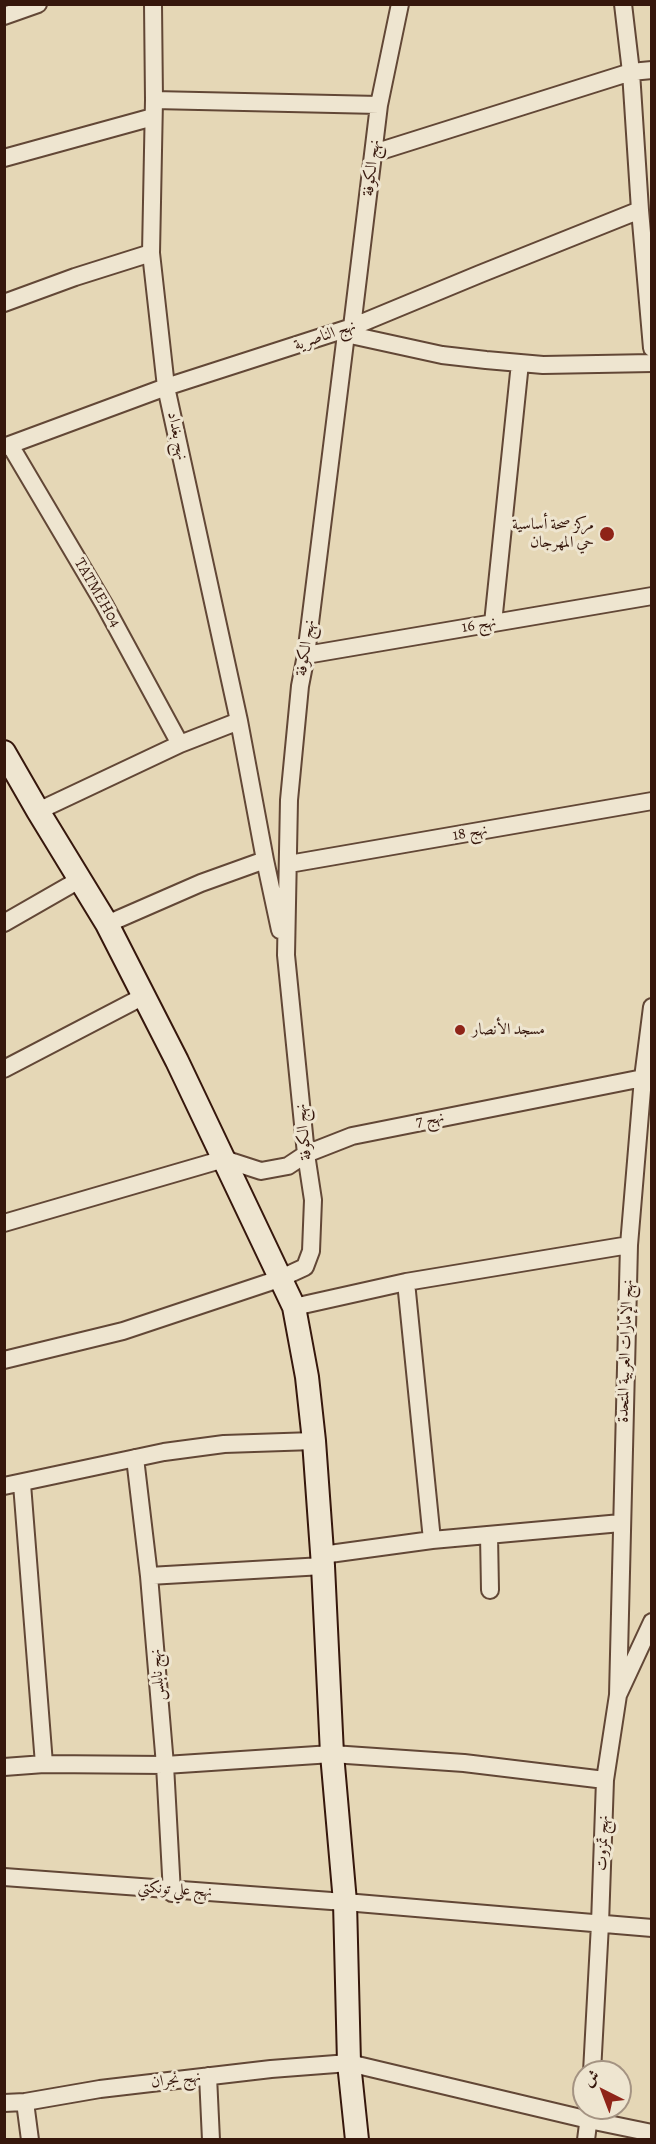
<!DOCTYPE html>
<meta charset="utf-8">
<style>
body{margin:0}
#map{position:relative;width:656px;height:2144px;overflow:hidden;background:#e5d7b6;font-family:Alegreya,Amiri,serif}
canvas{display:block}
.frame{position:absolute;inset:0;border:6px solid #36170c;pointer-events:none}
.north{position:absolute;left:572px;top:2060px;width:60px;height:60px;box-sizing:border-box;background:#eee5d0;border:2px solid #a49382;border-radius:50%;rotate:318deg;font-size:16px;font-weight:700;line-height:24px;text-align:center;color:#36170c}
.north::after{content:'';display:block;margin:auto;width:21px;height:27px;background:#8f2418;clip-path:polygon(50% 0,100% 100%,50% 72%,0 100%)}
</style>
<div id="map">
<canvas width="656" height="2144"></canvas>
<div class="frame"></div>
<div class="north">ش</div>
</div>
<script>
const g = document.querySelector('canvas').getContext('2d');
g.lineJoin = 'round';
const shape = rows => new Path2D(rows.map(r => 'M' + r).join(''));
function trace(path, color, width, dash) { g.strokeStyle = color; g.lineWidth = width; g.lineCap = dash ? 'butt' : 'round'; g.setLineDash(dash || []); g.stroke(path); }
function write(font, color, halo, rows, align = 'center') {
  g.font = font + ' Alegreya,Amiri,serif'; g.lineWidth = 6; g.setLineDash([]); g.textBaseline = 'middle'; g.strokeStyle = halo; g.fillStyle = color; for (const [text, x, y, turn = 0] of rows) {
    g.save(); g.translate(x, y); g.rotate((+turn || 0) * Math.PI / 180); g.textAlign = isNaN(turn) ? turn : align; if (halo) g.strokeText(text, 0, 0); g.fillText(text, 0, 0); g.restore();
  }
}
const minor = shape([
 [153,4,154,100,151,253,166,387,239,721,265,860],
 [623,4,631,72,640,210,652,348],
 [4,16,38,4],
 [154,100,379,105],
 [374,153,631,72,652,70],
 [4,158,153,117],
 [4,303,75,277,151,253],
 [346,334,442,355,486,360,543,365,652,363],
 [10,445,104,604,180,744],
 [4,447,166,387,352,327,480,274,640,210],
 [493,623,520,363],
 [306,655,652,596],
 [38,811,180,744,239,721],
 [289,864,652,801],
 [4,923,79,880],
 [107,924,201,883,265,860,280,930],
 [4,1069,144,996],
 [4,1223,224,1159,261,1171,288,1166,306,1154,352,1136,643,1078,651,1079],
 [406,1282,432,1540],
 [294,1307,406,1282,629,1245],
 [4,1360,123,1331,279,1279,305,1267,311,1251,313,1200,306,1154,286,955,289,800,300,686,306,655,346,334,352,327,379,105,400,4],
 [135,1458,149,1576,165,1765,172,1893],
 [22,1484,44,1764],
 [4,1486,164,1452,224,1444,314,1441],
 [489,1535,490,1590],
 [322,1555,432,1540,621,1523],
 [149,1576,323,1566],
 [618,1695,629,1245,643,1078,652,1007],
 [4,1767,44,1764,165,1765,332,1754,464,1763,605,1780],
 [4,1877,345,1902,652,1928],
 [592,2072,600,1924,605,1780,618,1695,652,1622],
 [208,2076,211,2140],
 [25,2102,30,2140],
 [4,2103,25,2102,100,2089,271,2069,349,2063,589,2120,652,2133],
 [586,2140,590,2108]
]);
const secondary = shape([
 [4,752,38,811,107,924,177,1061,294,1307,307,1377,314,1441,323,1566,332,1754,345,1902,349,2063,357,2140]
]);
trace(minor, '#624736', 20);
trace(secondary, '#36170c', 26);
trace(minor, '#eee5d0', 16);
trace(secondary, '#eee5d0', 22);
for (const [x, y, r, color] of [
 [607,534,8,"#8f2418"],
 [460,1030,6,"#8f2418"]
]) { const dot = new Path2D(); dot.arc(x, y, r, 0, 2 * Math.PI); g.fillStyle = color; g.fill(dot); trace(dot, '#eee5d0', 2); }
write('16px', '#36170c', '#eee5d0', [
 ["نهج الكوفة",372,168,-83],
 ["نهج الناصرية",325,336,-19],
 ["نهج بغداد",177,436,78],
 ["TATMEH04",97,593,60],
 ["نهج 16",479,625,-10],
 ["نهج الكوفة",306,648,-81],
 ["نهج 18",470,833,-10],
 ["نهج 7",430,1120,-11],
 ["نهج الكوفة",304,1132,-96],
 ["نهج الإمارات العربية المتحدة",626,1351,-88],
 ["نهج نابلس",158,1675,-95],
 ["نهج تمزوت",603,1843,-88],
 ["نهج علي تونكتي",175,1890,4],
 ["نهج نجران",176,2080,-7]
]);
write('16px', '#36170c', '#eee5d0', [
 ["مركز صحة أساسية",594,525],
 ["حي المهرجان",594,543],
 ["مسجد الأنصار",472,1030,"left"]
], 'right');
</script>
